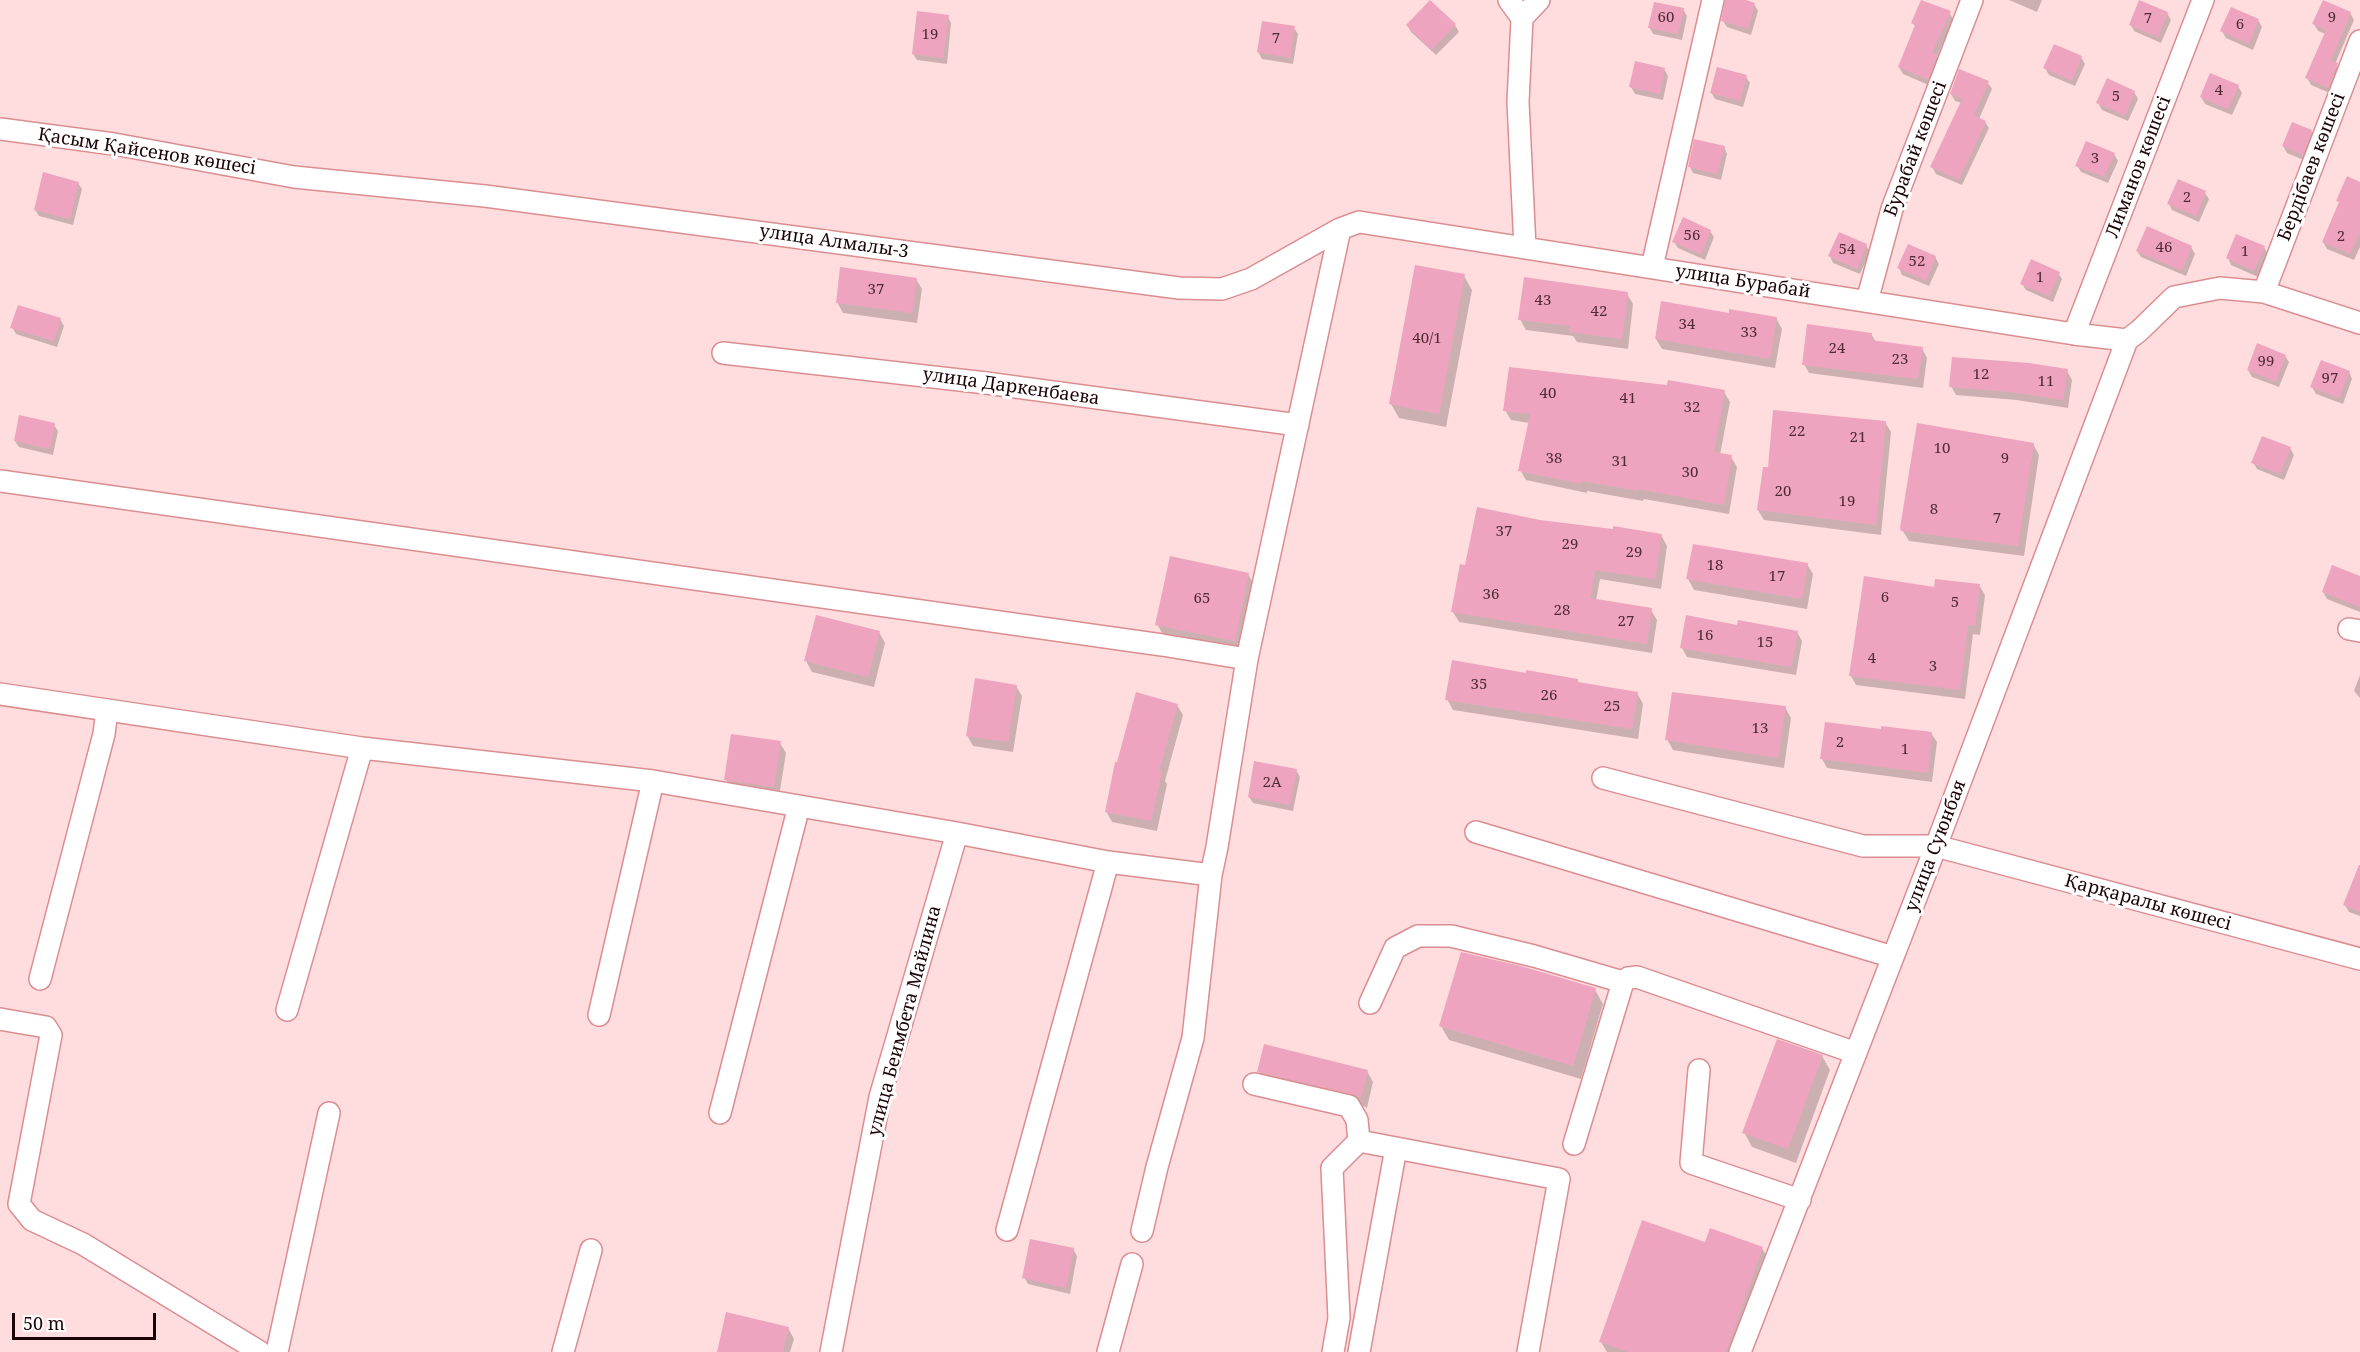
<!DOCTYPE html>
<meta charset="utf-8">
<style>
body{margin:0}
#map{position:relative;width:2360px;height:1352px;overflow:hidden;background:#ffddde;font-family:"Noto Serif",serif}
canvas{display:block}
.scale{position:absolute;left:12px;top:1313px;width:144px;height:27px;box-sizing:border-box;border:3px solid #1c0306;border-top:0;padding-left:8px;font-size:18px;line-height:21px;white-space:nowrap;color:#1c0306;-webkit-text-stroke:4px #fff;paint-order:stroke}
</style>
<div id="map">
<canvas width="2360" height="1352"></canvas>
<div class="scale">50 m</div>
</div>
<script>
const g = document.querySelector('canvas').getContext('2d');
g.lineJoin = 'round';
function fillPath(path, color) { g.fillStyle = color; g.fill(path, 'evenodd'); }
const shape = rows => new Path2D(rows.map(r => 'M' + r).join(''));
function trace(path, color, width, dash) { g.strokeStyle = color; g.lineWidth = width; g.lineCap = dash ? 'butt' : 'round'; g.setLineDash(dash || []); g.stroke(path); }
function write(font, color, halo, rows, align = 'center') {
  g.font = font + ' "Noto Serif",serif'; g.lineWidth = 6; g.setLineDash([]); g.textBaseline = 'middle'; g.strokeStyle = halo; g.fillStyle = color; for (const [text, x, y, turn = 0] of rows) {
    g.save(); g.translate(x, y); g.rotate((+turn || 0) * Math.PI / 180); g.textAlign = isNaN(turn) ? turn : align; if (halo) g.strokeText(text, 0, 0); g.fillText(text, 0, 0); g.restore();
  }
}
fillPath(shape([
 [1726,0,1740,0,1754,4,1758,11,1751,35,1727,27,1723,21],
 [2009,0,2042,0,2037,12],
 [1683,9,1687,16,1682,40,1653,34,1650,28],
 [1949,12,1953,19,1937,57,1940,62,1931,86,1903,74,1899,67,1916,28,1913,23],
 [2167,13,2171,20,2161,43,2134,31,2131,25],
 [2350,13,2354,20,2335,64,2341,71,2332,94,2311,85,2307,78,2326,34,2318,31,2314,24],
 [948,17,951,23,947,64,917,60,913,54],
 [2258,20,2262,27,2253,50,2226,38,2222,31],
 [1407,25,1455,25,1459,32,1436,55,1411,32],
 [1294,28,1298,34,1293,64,1262,59,1258,52],
 [2081,57,2085,64,2075,86,2049,75,2045,68],
 [1664,69,1668,76,1663,100,1635,94,1631,87],
 [1746,77,1750,83,1743,107,1715,99,1711,92],
 [1988,83,1992,89,1979,119,1985,122,1989,128,1962,185,1936,174,1932,167,1962,103,1955,101,1951,94],
 [2238,86,2242,93,2232,115,2205,104,2201,97],
 [2134,92,2138,99,2128,121,2102,110,2098,103],
 [2311,131,2315,138,2306,161,2287,153,2283,146],
 [1724,147,1727,154,1721,180,1693,173,1690,167],
 [2114,154,2118,161,2108,183,2081,172,2077,165],
 [78,183,82,189,73,225,39,216,35,210],
 [2360,184,2360,247,2354,260,2327,249,2323,242,2340,205,2338,201],
 [2205,193,2209,199,2199,222,2172,210,2169,204],
 [1710,231,1714,237,1705,260,1678,248,1674,242],
 [1866,245,1870,252,1860,274,1833,263,1830,256],
 [2191,247,2195,254,2186,276,2141,257,2137,251],
 [2264,247,2268,254,2258,277,2231,265,2228,258],
 [1935,257,1939,264,1929,286,1902,275,1899,268],
 [2058,273,2062,279,2053,302,2026,290,2022,284],
 [1464,276,1472,290,1446,427,1399,418,1391,404],
 [916,279,922,289,917,323,843,313,837,302],
 [1627,294,1633,304,1628,349,1577,342,1573,336,1526,330,1520,319],
 [1730,314,1776,318,1782,329,1775,368,1662,349,1656,339],
 [60,319,64,326,57,347,16,334,12,327],
 [1871,334,1876,342,1922,348,1927,358,1923,388,1809,373,1804,364],
 [2285,356,2289,362,2279,387,2252,377,2248,370],
 [2067,371,2072,380,2068,408,2016,400,1956,395,1951,386],
 [2349,372,2352,379,2343,404,2316,394,2312,387],
 [1724,392,1730,402,1720,455,1731,457,1737,467,1729,514,1644,499,1643,501,1587,491,1587,493,1526,480,1520,470,1529,423,1511,420,1505,410],
 [1885,422,1891,432,1881,535,1764,520,1758,510,1769,469],
 [54,425,58,431,53,455,19,447,15,441],
 [2033,444,2039,455,2024,556,1909,541,1901,528],
 [2290,448,2294,455,2284,480,2257,469,2253,462],
 [1540,521,1661,535,1667,546,1661,589,1600,579,1596,601,1651,610,1657,620,1652,653,1459,622,1453,612],
 [1807,564,1813,574,1807,609,1694,590,1688,579],
 [1248,574,1256,588,1242,654,1165,638,1157,624],
 [2360,578,2360,612,2327,599,2323,592],
 [1979,585,1985,595,1980,635,1973,634,1965,699,1856,685,1851,676,1935,588],
 [1738,627,1797,632,1802,641,1796,675,1687,657,1682,648],
 [879,632,885,643,874,687,812,672,806,661],
 [1527,675,1577,680,1579,683,1637,693,1643,704,1638,739,1453,710,1447,699],
 [2360,675,2360,698,2354,691],
 [1016,686,1022,696,1013,752,973,746,967,735],
 [1177,705,1183,715,1165,781,1167,784,1157,831,1112,822,1106,811],
 [1785,707,1791,718,1784,768,1673,750,1667,739],
 [1882,731,1931,733,1937,742,1932,782,1827,768,1822,759],
 [780,743,786,753,779,797,732,790,726,779],
 [1296,770,1300,777,1293,811,1253,803,1249,797],
 [2360,882,2360,916,2349,912,2345,905],
 [1595,990,1603,1004,1581,1079,1449,1040,1441,1026],
 [1822,1056,1830,1070,1796,1163,1752,1147,1744,1132],
 [1259,1071,1367,1071,1373,1082,1367,1108,1359,1104,1265,1082],
 [1706,1244,1762,1248,1770,1262,1738,1352,1607,1352,1601,1342],
 [1073,1249,1077,1256,1070,1294,1028,1284,1024,1277],
 [788,1328,794,1339,790,1352,718,1352]
]), '#0003');
fillPath(shape([
 [1430,0,1456,24,1431,50,1406,25],
 [1725,0,1746,0,1755,3,1748,29,1721,21],
 [1921,0,1951,11,1932,53,1937,54,1928,80,1898,67,1915,25,1911,23],
 [2139,0,2168,12,2158,37,2129,25],
 [2323,0,2351,12,2331,60,2338,63,2328,88,2305,78,2326,30,2312,24],
 [1654,2,1684,8,1678,34,1648,28],
 [2231,7,2259,19,2249,44,2220,31],
 [917,11,949,15,943,58,912,54],
 [1262,21,1295,26,1290,58,1257,52],
 [2054,44,2082,56,2072,81,2043,68],
 [1635,61,1665,68,1660,94,1629,87],
 [1717,67,1747,75,1740,101,1710,93],
 [1959,69,1989,81,1974,115,1986,121,1959,180,1930,167,1962,99,1950,94],
 [2210,73,2239,85,2228,109,2200,97],
 [2107,78,2135,91,2125,116,2096,103],
 [2292,122,2312,130,2303,155,2282,146],
 [1694,139,1725,146,1717,174,1688,167],
 [2086,141,2115,153,2104,177,2075,166],
 [43,172,79,182,70,219,34,210],
 [2347,176,2360,182,2360,232,2350,254,2322,242,2339,202,2336,201],
 [2178,179,2206,191,2196,216,2167,204],
 [1683,217,1711,230,1701,254,1672,242],
 [2147,226,2192,246,2182,271,2136,251],
 [1839,232,1867,244,1857,269,1828,256],
 [2236,234,2265,246,2254,271,2226,258],
 [1908,244,1936,256,1926,281,1897,268],
 [2031,259,2060,272,2049,296,2020,284],
 [1415,265,1465,274,1439,414,1389,404],
 [840,267,917,278,912,313,836,303],
 [1524,277,1628,292,1622,339,1569,332,1570,326,1518,320],
 [1661,301,1729,313,1729,309,1777,317,1770,359,1655,339],
 [18,305,61,318,54,341,10,328],
 [1807,324,1872,333,1871,340,1923,347,1918,379,1802,365],
 [2257,343,2286,355,2276,382,2247,370],
 [1952,357,2029,363,2068,369,2063,400,2010,392,1949,387],
 [2321,360,2350,371,2339,398,2310,387],
 [1509,367,1667,385,1668,380,1725,390,1714,452,1732,455,1724,505,1638,489,1638,491,1582,481,1582,484,1518,471,1530,414,1503,411],
 [1773,410,1886,421,1876,525,1757,510,1763,467,1768,467],
 [19,415,55,423,50,449,14,441],
 [1917,423,2034,443,2018,546,1901,531,1900,528],
 [2262,436,2291,447,2280,474,2251,463],
 [1477,507,1540,520,1613,529,1613,526,1662,534,1655,579,1595,570,1590,598,1652,608,1647,644,1451,612,1460,564,1465,565],
 [1693,544,1808,563,1802,599,1686,579],
 [1170,556,1249,573,1235,641,1155,625],
 [2332,565,2360,576,2360,607,2322,592],
 [1864,576,1934,587,1935,579,1980,584,1975,626,1968,625,1960,690,1849,676],
 [816,615,880,631,868,677,804,661],
 [1686,615,1737,625,1738,620,1798,631,1791,667,1680,648],
 [1452,660,1526,673,1526,670,1578,679,1578,682,1638,692,1632,729,1445,700],
 [975,678,1017,685,1008,742,966,736],
 [1136,692,1178,704,1159,771,1162,772,1151,821,1105,812,1115,762,1117,762],
 [1672,692,1786,706,1778,758,1665,740],
 [1825,722,1881,729,1881,726,1932,732,1928,773,1820,759],
 [731,734,781,741,774,787,724,780],
 [1254,761,1297,769,1290,805,1248,797],
 [2359,865,2360,865,2360,912,2343,905],
 [1461,952,1521,966,1596,988,1573,1066,1439,1026],
 [1777,1039,1823,1055,1788,1149,1742,1133],
 [1264,1044,1368,1070,1361,1098,1352,1094,1257,1072],
 [1642,1220,1705,1242,1710,1228,1763,1247,1726,1352,1629,1352,1599,1342],
 [1030,1239,1074,1248,1066,1288,1022,1278],
 [726,1312,789,1327,783,1352,717,1352]
]), '#eea4bf');
const minor = shape([
 [1509,0,1522,18,1518,102,1525,248],
 [1522,18,1539,0],
 [0,129,114,144,294,177,485,196,1179,288,1222,289,1251,279,1340,229,1359,222,2074,334,2127,340],
 [1652,267,1713,0],
 [2264,292,2360,41],
 [1867,301,1892,209,1972,0],
 [2074,334,2203,0],
 [2127,340,2139,331,2174,297,2220,288,2264,292,2360,323],
 [723,353,986,383,1298,425],
 [0,481,1162,645,1247,659],
 [2349,629,2360,631],
 [0,694,362,748,653,781,957,833,1108,862,1211,875,1217,847,1247,659,1340,229],
 [1603,778,1863,846,1936,846,2360,959],
 [1476,832,1893,957],
 [40,979,104,734,107,710],
 [1370,1003,1395,948,1418,936,1451,936,1534,956,1623,982],
 [287,1010,362,748],
 [599,1015,653,781],
 [0,1019,46,1027,51,1035,19,1204,32,1220,83,1244,260,1352],
 [1699,1070,1691,1163,1800,1200],
 [1254,1084,1349,1106,1357,1120,1359,1141],
 [720,1113,799,806],
 [1574,1144,1623,982,1628,978,1637,977,1856,1053],
 [1007,1230,1108,862],
 [1142,1231,1157,1167,1193,1038,1211,875],
 [277,1352,329,1113],
 [563,1352,591,1250],
 [831,1352,880,1097,957,833],
 [1108,1352,1132,1264],
 [1333,1352,1339,1318,1332,1168,1359,1141,1559,1179,1528,1352],
 [1359,1352,1396,1148],
 [1740,1352,1936,846,2127,340]
]);
trace(minor, '#db8d92', 24);
trace(minor, '#fff', 21);
write('15px', '#502b34', null, [
 ["60",1666,18],
 ["9",2332,18],
 ["7",2148,19],
 ["6",2240,25],
 ["19",930,35],
 ["7",1276,39],
 ["4",2219,91],
 ["5",2116,97],
 ["3",2095,159],
 ["2",2187,198],
 ["56",1692,236],
 ["2",2341,237],
 ["46",2164,248],
 ["54",1847,250],
 ["1",2245,252],
 ["52",1917,262],
 ["1",2040,278],
 ["37",876,290],
 ["43",1543,301],
 ["42",1599,312],
 ["34",1687,325],
 ["33",1749,333],
 ["40/1",1427,339],
 ["24",1837,349],
 ["23",1900,360],
 ["99",2266,362],
 ["12",1981,375],
 ["97",2330,379],
 ["11",2046,382],
 ["40",1548,394],
 ["41",1628,399],
 ["32",1692,408],
 ["22",1797,432],
 ["21",1858,438],
 ["10",1942,449],
 ["38",1554,459],
 ["9",2005,459],
 ["31",1620,462],
 ["30",1690,473],
 ["20",1783,492],
 ["19",1847,502],
 ["8",1934,510],
 ["7",1997,519],
 ["37",1504,532],
 ["29",1570,545],
 ["29",1634,553],
 ["18",1715,566],
 ["17",1777,577],
 ["36",1491,595],
 ["6",1885,598],
 ["65",1202,599],
 ["5",1955,603],
 ["28",1562,611],
 ["27",1626,622],
 ["16",1705,636],
 ["15",1765,643],
 ["4",1872,659],
 ["3",1933,667],
 ["35",1479,685],
 ["26",1549,696],
 ["25",1612,707],
 ["13",1760,729],
 ["2",1840,743],
 ["1",1905,750],
 ["2А",1272,783]
]);
write('18px', '#1c0306', '#fff', [
 ["Бурабай көшесі",1916,149,-69],
 ["Қасым Қайсенов көшесі",147,152,9],
 ["Лиманов көшесі",2139,167,-69],
 ["Бердібаев көшесі",2312,167,-69],
 ["улица Алмалы-3",834,242,8],
 ["улица Бурабай",1743,282,9],
 ["улица Даркенбаева",1011,387,8],
 ["улица Суюнбая",1936,846,-69],
 ["Қарқаралы көшесі",2148,903,15],
 ["улица Беимбета Майлина",905,1021,-75]
]);
</script>
